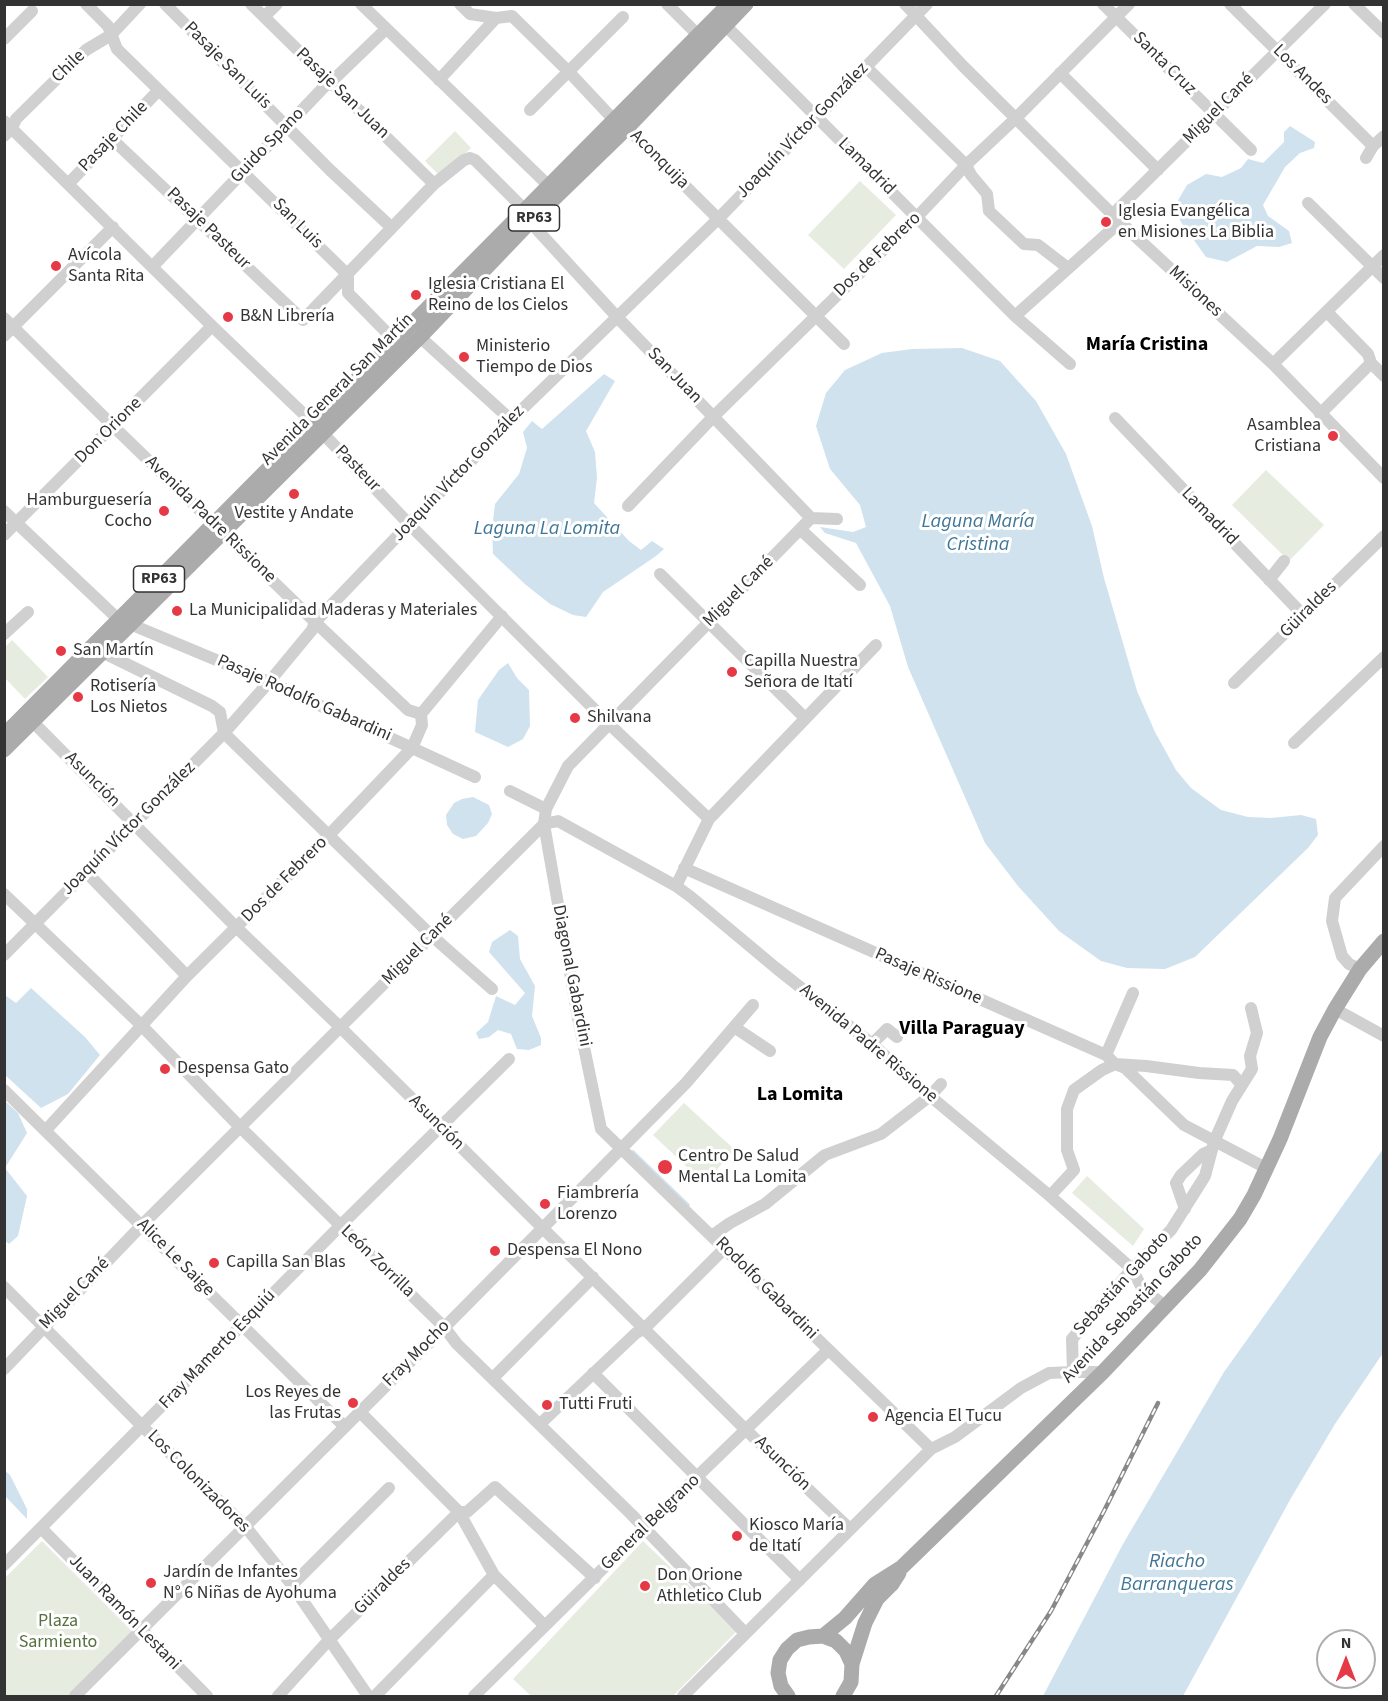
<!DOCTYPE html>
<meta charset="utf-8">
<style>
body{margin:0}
#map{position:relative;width:1388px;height:1701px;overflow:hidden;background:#fff;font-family:"Source Sans 3",sans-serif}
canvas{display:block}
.frame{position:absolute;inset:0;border:6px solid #333;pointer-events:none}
.north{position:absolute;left:1316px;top:1629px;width:60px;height:60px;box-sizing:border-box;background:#fff;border:2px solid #adadad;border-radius:50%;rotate:0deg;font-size:16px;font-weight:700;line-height:24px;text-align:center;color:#333}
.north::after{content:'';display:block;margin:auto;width:21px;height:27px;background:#e63946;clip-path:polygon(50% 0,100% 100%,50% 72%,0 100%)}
</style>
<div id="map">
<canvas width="1388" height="1701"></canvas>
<div class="frame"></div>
<div class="north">N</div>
</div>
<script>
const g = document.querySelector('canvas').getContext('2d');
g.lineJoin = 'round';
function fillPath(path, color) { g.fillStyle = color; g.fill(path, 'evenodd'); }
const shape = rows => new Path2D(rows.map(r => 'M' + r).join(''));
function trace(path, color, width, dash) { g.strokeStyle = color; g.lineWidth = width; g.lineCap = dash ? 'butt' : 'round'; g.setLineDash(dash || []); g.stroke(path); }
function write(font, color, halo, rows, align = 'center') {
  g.font = font + ' "Source Sans 3",sans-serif'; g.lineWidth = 6; g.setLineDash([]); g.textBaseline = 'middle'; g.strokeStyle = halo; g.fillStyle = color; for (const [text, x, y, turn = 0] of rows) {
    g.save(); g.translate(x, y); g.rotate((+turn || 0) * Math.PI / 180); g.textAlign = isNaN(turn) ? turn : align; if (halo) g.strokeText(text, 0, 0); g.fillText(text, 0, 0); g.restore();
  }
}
fillPath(shape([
 [455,131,471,148,441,177,425,161],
 [860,181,896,215,844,269,808,235],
 [1266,470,1324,525,1289,561,1232,505],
 [12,640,48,677,25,699,5,678,5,647],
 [684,1103,735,1150,704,1183,653,1135],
 [1087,1176,1144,1229,1133,1246,1072,1193],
 [42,1541,133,1632,68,1696,5,1696,5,1578],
 [643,1541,737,1631,673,1696,531,1696,513,1679]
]), '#e6ecdf');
fillPath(shape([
 [1290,126,1315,142,1314,148,1300,153,1285,167,1263,205,1268,216,1289,231,1292,243,1279,247,1257,246,1227,262,1206,257,1181,222,1176,212,1177,202,1187,185,1206,174,1222,177,1241,168,1248,159,1263,163,1284,142,1284,132],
 [962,348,1000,361,1036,401,1066,454,1092,526,1104,578,1137,691,1155,732,1176,770,1191,788,1221,810,1248,817,1271,818,1301,815,1316,819,1318,835,1308,848,1195,957,1165,969,1127,968,1101,961,1059,931,1018,886,985,843,908,667,890,606,856,543,825,533,820,527,853,532,866,527,860,505,830,469,816,426,826,393,845,370,882,353,912,349],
 [604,374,615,381,586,431,595,452,597,478,594,503,629,541,641,550,652,541,664,549,656,556,603,592,586,617,573,615,550,604,526,585,493,554,492,530,495,504,519,474,527,448,523,432,532,421,542,429],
 [508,663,517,678,529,690,530,726,523,739,508,747,475,732,478,700,499,670],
 [473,797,489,805,492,814,488,823,476,836,463,839,453,834,447,825,446,815,454,803,462,799],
 [510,930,518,936,520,959,535,986,532,1016,541,1038,541,1045,529,1050,517,1049,511,1034,498,1030,489,1037,479,1039,476,1033,488,1022,496,996,515,1005,525,993,489,952,492,942],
 [31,988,85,1037,100,1055,68,1094,41,1108,5,1075,5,995,16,1003],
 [5,1101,18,1113,27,1133,5,1168,27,1196,18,1236,9,1244,4,1240],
 [1383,1149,1383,1353,1335,1424,1291,1498,1183,1696,1043,1696,1123,1544,1224,1372],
 [4,1470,10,1475,27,1509,27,1519,5,1496]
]), '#cfe2ee');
trace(shape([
 [633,1151,689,1205]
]), '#cfe2ee', 2);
trace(shape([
 [86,4,108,26,117,49,348,275,348,293,395,341,420,337,511,420],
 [165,4,330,170,392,228],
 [251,4,434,184],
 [361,4,549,186,558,184],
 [460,4,470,14,496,18,512,16,569,72,614,120,627,128,844,344],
 [667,4,698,35],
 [905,4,963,66,1120,222,1273,364,1384,478],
 [1103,4,1251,150],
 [1230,4,1373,146],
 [1354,4,1384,33],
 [264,17,277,4],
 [720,20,1015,316,1070,364],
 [4,39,32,11],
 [866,67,966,165,971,175,987,194,989,211,1024,244,1038,245,1068,268],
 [1060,73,1158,170],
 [439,80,496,18],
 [530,110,623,17],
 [4,121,212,326,313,423,409,524,608,723,709,819],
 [4,136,12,128,16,119,86,50,111,35,140,4],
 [112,139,303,320,434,184,464,160,470,158,475,160,525,210,530,222,617,317,811,518,837,519],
 [1366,158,1373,146,1384,136],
 [69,183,159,90],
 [1308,203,1384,278],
 [1113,214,1325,4],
 [153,266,324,87,330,83,386,29],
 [1327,312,1368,354,1371,363,1384,376],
 [1015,316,1120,222],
 [4,318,114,427,315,622,408,710,421,714],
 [4,336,113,227],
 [1273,364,1384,255],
 [1320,414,1371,363],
 [1115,418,1304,616],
 [628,506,713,417,916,218,966,165,1016,118,1129,4],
 [4,511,118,619,269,682,475,777],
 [801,530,860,585],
 [4,535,212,326],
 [660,574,805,718],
 [1269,580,1284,561],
 [4,634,28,612],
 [96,646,102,652,212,706,220,712,224,733,432,936,492,989],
 [1234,683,1384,536],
 [27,716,237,928,340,1027,746,1430,850,1529],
 [1294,743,1384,657],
 [510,791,546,809],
 [684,868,1106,1055,1115,1064,1146,1066,1199,1073,1233,1075,1242,1085],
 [86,872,187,976],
 [676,886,709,819,876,645],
 [4,894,141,1025,240,1127,444,1327,457,1344,631,1514,745,1633],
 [4,955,224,733,269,682,312,630,315,622,409,524,511,420,718,219,927,4],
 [1360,969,1349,964,1342,956,1332,921,1335,898,1384,846],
 [1335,1009,1384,1036],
 [734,1027,770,1051],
 [872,1044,887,1029,897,1037],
 [1106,1055,1133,993],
 [4,1090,345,1427],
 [46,1130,187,976,328,836,412,748,422,725,421,714,502,616],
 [1050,1196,1074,1170,1067,1150,1067,1109,1074,1090,1102,1070,1115,1064,1125,1068,1184,1125,1266,1168],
 [1185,1209,1176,1183,1181,1175,1203,1154,1212,1150],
 [713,1235,730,1223,765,1204,825,1155,881,1134,930,1096,941,1084],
 [4,1287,143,1427,245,1526,292,1585,368,1696],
 [4,1369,142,1225,544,824,546,809,568,766,811,518],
 [1073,1372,1103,1372],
 [593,1373,800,1580],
 [493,1378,593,1277],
 [360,1412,459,1512,494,1575,545,1626],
 [540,1424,636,1333,644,1329,725,1248],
 [931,1449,601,1129,578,1018,544,824,558,821,676,886,691,897,776,968,872,1044,930,1096,1050,1196,1132,1269,1142,1288,1166,1307],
 [42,1529,207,1696],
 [4,1565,340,1226,509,1059],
 [292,1585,389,1488],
 [75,1696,429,1343,686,1083,753,1005],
 [278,1696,328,1641,459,1512,467,1512,495,1487,595,1578],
 [375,1696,494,1575],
 [474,1696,644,1528,828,1350],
 [683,1696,931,1449,955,1437,1021,1388,1049,1373,1073,1372,1072,1339,1132,1269,1171,1230,1205,1176,1214,1142,1232,1101,1252,1069,1250,1056,1257,1033,1251,1008]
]), '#d0d0d0', 12);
trace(shape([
 [4,735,729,4],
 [4,750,420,337,530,222,627,128,746,4],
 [823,1636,845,1618,875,1584,902,1567,1103,1372,1200,1270,1240,1219,1254,1195,1280,1139,1320,1037,1335,1009,1360,969,1384,941],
 [852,1664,865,1623,877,1599,892,1584,899,1573],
 [788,1696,781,1686,778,1673,780,1660,787,1649,797,1640,809,1637,823,1636,836,1641,846,1651,852,1664,851,1682,843,1696]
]), '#ababab', 15);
const rail = shape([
 [996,1696,1051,1611,1104,1511,1158,1403]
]);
trace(rail, '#888', 4.5);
trace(rail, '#fff', 2, [7]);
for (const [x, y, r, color] of [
 [1106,222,6,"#e63946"],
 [56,266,6,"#e63946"],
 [416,295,6,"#e63946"],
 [228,317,6,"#e63946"],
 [464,357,6,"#e63946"],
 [1333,436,6,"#e63946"],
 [294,494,6,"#e63946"],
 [164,511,6,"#e63946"],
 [177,611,6,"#e63946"],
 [61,651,6,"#e63946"],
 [732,672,6,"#e63946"],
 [78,697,6,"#e63946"],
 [575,718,6,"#e63946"],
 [165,1069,6,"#e63946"],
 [665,1167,8,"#e63946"],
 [545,1204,6,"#e63946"],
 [495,1251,6,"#e63946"],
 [214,1263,6,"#e63946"],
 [353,1403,6,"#e63946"],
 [547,1405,6,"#e63946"],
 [873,1417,6,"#e63946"],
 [737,1536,6,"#e63946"],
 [151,1583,6,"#e63946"],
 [645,1586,6,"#e63946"]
]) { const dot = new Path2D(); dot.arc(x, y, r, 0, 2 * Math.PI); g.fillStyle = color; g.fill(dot); trace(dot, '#fff', 2); }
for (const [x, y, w] of [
 [534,218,51],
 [159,579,51]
]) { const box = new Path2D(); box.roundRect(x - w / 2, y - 13, w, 26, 4.5); g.fillStyle = '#fff'; g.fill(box); trace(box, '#333', 1.5); }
write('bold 16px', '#333', null, [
 ["RP63",534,218],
 ["RP63",159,579]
]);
write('18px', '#333', '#fff', [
 ["Santa Cruz",1164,64,45],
 ["Pasaje San Luis",227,66,45],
 ["Chile",69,67,-44],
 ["Los Andes",1302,75,45],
 ["Pasaje San Juan",342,94,44],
 ["Miguel Cané",1219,109,-45],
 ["Joaquín Víctor González",803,131,-46],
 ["Pasaje Chile",114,137,-46],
 ["Guido Spano",268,146,-46],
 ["Aconquija",659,160,45],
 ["Lamadrid",866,167,45],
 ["San Luis",297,224,45],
 ["Pasaje Pasteur",208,229,44],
 ["Dos de Febrero",878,255,-44],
 ["Misiones",1195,292,43],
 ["San Juan",674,376,46],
 ["Avenida General San Martín",338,390,-45],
 ["Don Orione",109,431,-45],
 ["Pasteur",357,469,46],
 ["Joaquín Víctor González",459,474,-46],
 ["Lamadrid",1209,517,46],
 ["Avenida Padre Rissione",210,520,44],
 ["Miguel Cané",739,592,-45],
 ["Güiraldes",1309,610,-45],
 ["Pasaje Rodolfo Gabardini",304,699,24],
 ["Asunción",92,780,45],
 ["Joaquín Víctor González",129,829,-45],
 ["Dos de Febrero",285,880,-45],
 ["Miguel Cané",418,950,-45],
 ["Diagonal Gabardini",571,976,79],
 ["Pasaje Rissione",928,977,24],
 ["Avenida Padre Rissione",868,1044,40],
 ["Asunción",436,1123,45],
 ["Alice Le Saige",175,1258,45],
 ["León Zorrilla",377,1262,44],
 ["Sebastián Gaboto",1122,1284,-48],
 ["Rodolfo Gabardini",766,1289,45],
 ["Miguel Cané",75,1294,-46],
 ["Avenida Sebastián Gaboto",1133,1309,-47],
 ["Fray Mamerto Esquiú",218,1350,-46],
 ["Fray Mocho",417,1354,-45],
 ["Asunción",782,1464,44],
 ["Los Colonizadores",198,1482,45],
 ["General Belgrano",651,1523,-44],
 ["Güiraldes",383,1587,-45],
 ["Juan Ramón Lestani",124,1613,46]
]);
write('18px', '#333', '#fff', [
 ["Iglesia Evangélica",1118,212],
 ["en Misiones La Biblia",1118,233],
 ["Avícola",68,256],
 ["Santa Rita",68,277],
 ["Iglesia Cristiana El",428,285],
 ["Reino de los Cielos",428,306],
 ["B&N Librería",240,317],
 ["Ministerio",476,347],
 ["Tiempo de Dios",476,368],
 ["Asamblea",1321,426,"right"],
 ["Cristiana",1321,447,"right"],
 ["Hamburguesería",152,501,"right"],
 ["Cocho",152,522,"right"],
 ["Vestite y Andate",294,514,"center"],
 ["La Municipalidad Maderas y Materiales",189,611],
 ["San Martín",73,651],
 ["Capilla Nuestra",744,662],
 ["Señora de Itatí",744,683],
 ["Rotisería",90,687],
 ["Los Nietos",90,708],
 ["Shilvana",587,718],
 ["Despensa Gato",177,1069],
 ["Centro De Salud",678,1157],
 ["Mental La Lomita",678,1178],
 ["Fiambrería",557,1194],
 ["Lorenzo",557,1215],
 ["Despensa El Nono",507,1251],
 ["Capilla San Blas",226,1263],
 ["Los Reyes de",341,1393,"right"],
 ["las Frutas",341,1414,"right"],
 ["Tutti Fruti",559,1405],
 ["Agencia El Tucu",885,1417],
 ["Kiosco María",749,1526],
 ["de Itatí",749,1547],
 ["Jardín de Infantes",163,1573],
 ["N° 6 Niñas de Ayohuma",163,1594],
 ["Don Orione",657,1576],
 ["Athletico Club",657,1597]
], 'left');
write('18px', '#56703f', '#fff', [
 ["Plaza",58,1622],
 ["Sarmiento",58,1643]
]);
write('bold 20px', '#000', '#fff', [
 ["María Cristina",1147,346],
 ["Villa Paraguay",962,1030],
 ["La Lomita",800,1096]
]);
write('italic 20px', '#3f7597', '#fff', [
 ["Laguna María",978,523],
 ["Cristina",978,546],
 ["Laguna La Lomita",547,530],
 ["Riacho",1177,1563],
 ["Barranqueras",1177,1586]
]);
</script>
